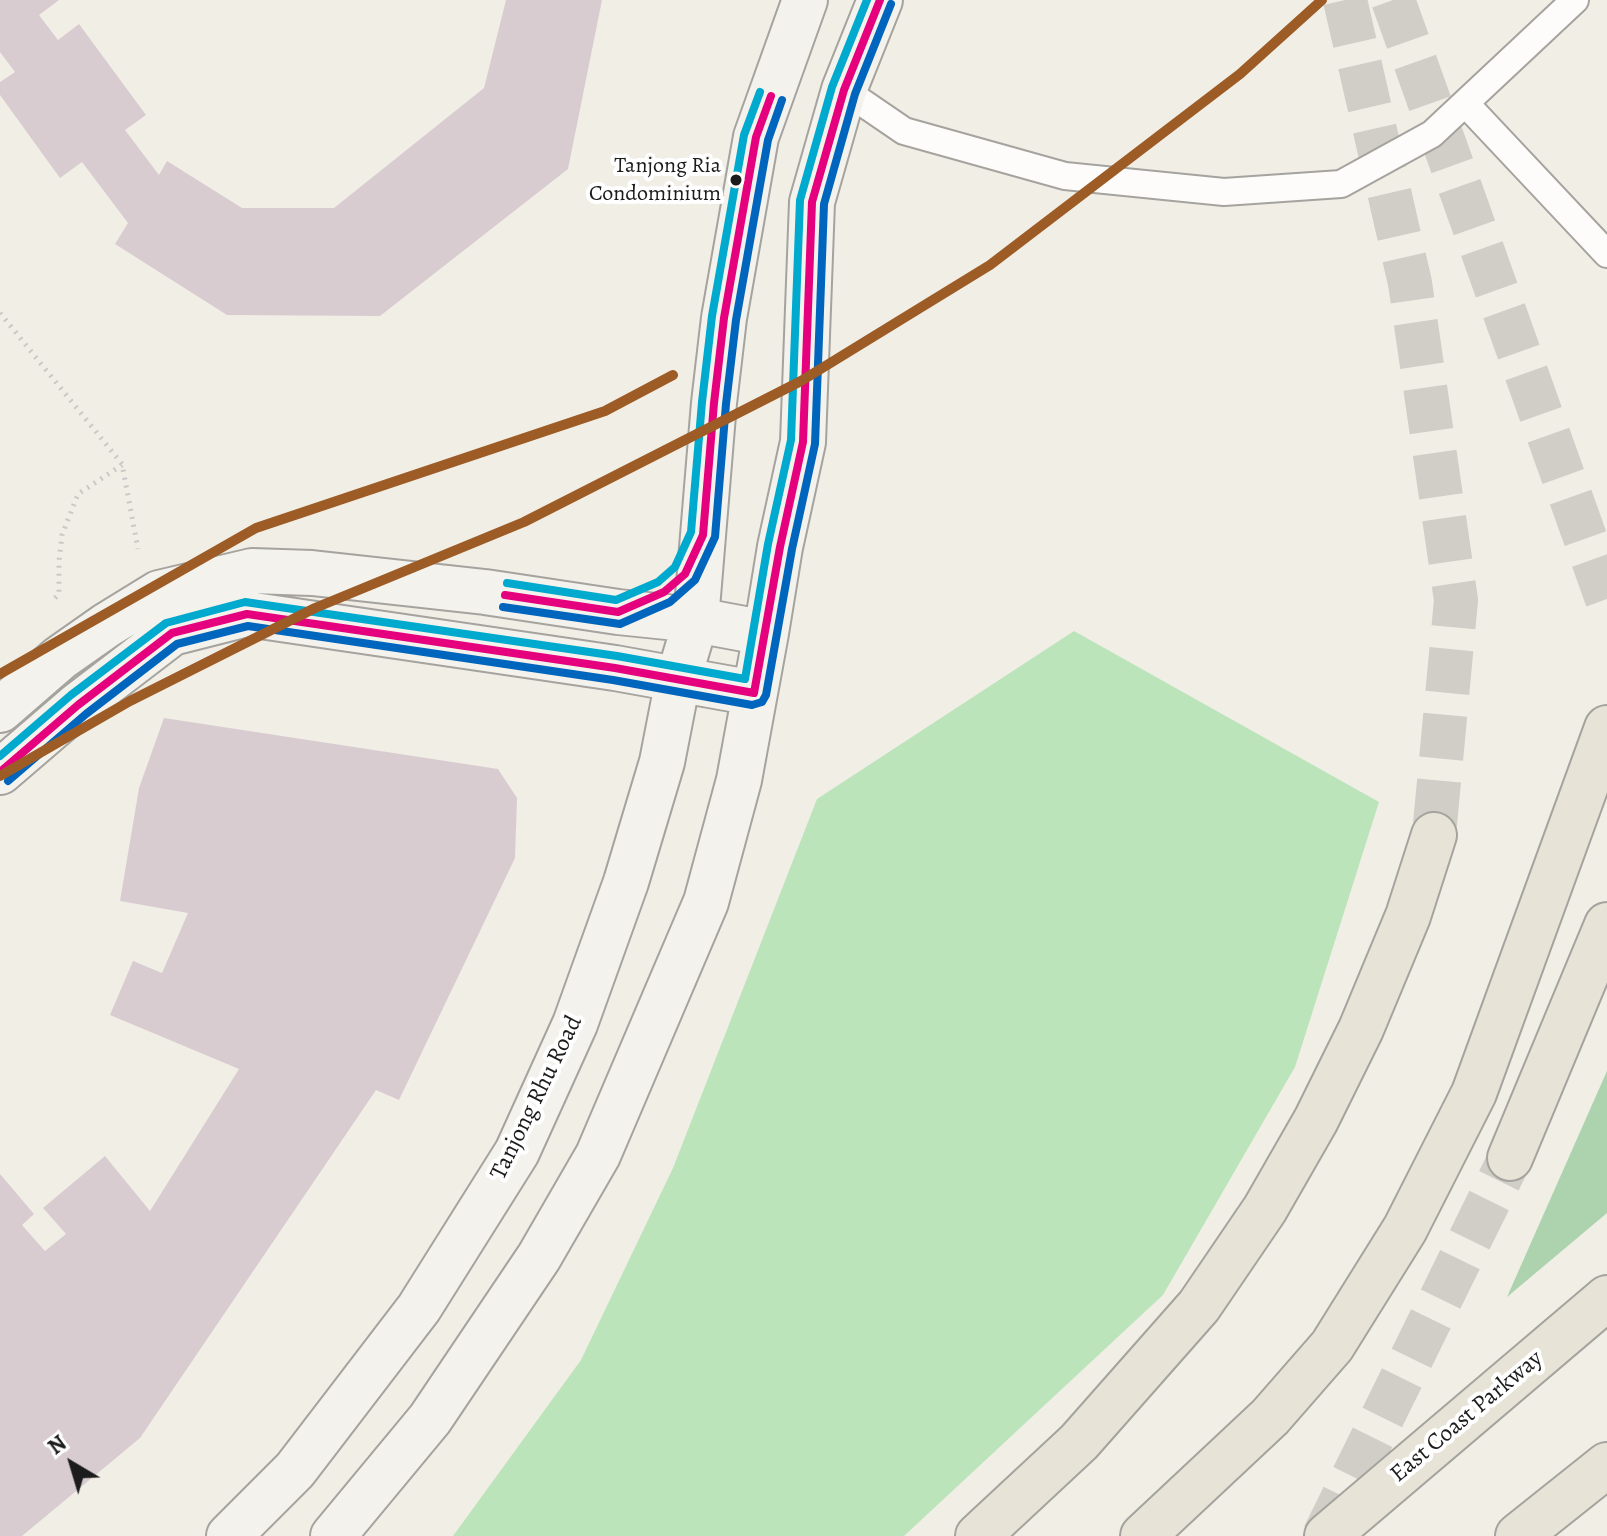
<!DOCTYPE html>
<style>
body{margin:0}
#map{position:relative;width:1607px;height:1536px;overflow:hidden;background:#f1eee6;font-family:Alegreya,serif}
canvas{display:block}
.north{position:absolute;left:32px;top:1424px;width:80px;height:80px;-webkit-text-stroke:6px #fff;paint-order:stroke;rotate:322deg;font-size:22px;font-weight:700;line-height:32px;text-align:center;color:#1c1c1c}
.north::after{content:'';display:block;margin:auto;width:28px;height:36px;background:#1c1c1c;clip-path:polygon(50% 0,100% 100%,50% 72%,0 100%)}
</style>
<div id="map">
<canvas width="1607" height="1536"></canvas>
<div class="north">N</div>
</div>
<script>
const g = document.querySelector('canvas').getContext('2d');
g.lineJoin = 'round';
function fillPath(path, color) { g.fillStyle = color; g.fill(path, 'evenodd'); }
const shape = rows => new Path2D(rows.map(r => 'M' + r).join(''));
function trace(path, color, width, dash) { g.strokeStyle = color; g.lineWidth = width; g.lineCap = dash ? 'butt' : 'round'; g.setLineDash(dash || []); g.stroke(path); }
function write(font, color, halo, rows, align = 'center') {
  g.font = font + ' Alegreya,serif'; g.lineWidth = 8; g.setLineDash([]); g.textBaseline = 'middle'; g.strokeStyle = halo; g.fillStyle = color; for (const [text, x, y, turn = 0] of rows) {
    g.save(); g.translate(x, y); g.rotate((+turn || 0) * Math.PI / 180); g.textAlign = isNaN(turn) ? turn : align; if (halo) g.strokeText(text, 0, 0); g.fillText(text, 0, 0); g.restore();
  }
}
fillPath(shape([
 [1074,631,1379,802,1295,1067,1163,1295,904,1536,453,1536,581,1360,673,1168,817,799]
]), '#bce4bb');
fillPath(shape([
 [1607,1071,1607,1213,1507,1297]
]), '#acd2ae');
fillPath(shape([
 [0,0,59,0,39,15,58,40,79,24,146,115,125,130,159,175,167,161,242,208,334,208,484,88,506,0,602,0,568,169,380,316,227,315,115,244,128,223,82,162,60,178,0,95,0,82,15,72,0,52],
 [164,718,498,769,517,798,515,858,399,1100,376,1090,140,1438,22,1536,0,1536,0,1174,34,1214,22,1225,45,1251,66,1234,43,1208,105,1156,150,1211,239,1069,110,1015,133,961,162,973,188,913,120,901,139,788]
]), '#d8ccd1');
trace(shape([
 [1345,0,1410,283,1456,600,1434,835],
 [1393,0,1607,599],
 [1324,1536,1510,1158]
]), '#d1cec8', 44, [44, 22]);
const lane = shape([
 [844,90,904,131,1065,176,1224,192,1341,184,1432,134,1575,0],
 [1465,103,1607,254]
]);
const secondary = shape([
 [0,710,60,658,107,625,159,593,252,571,312,573,485,592,618,612,696,620,766,633],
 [0,772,78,705,172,633,247,614,615,668,754,693],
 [229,1536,295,1470,419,1308,517,1152,575,1024,626,882,662,762,678,680,696,620,714,403,724,318,756,137,805,0],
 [333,1536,430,1419,539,1257,598,1155,706,902,739,780,766,633,780,547,803,442,812,202,844,90,880,0]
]);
const highway = shape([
 [1510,1158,1607,925],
 [978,1536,1079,1442,1199,1306,1265,1209,1316,1120,1361,1029,1408,916,1434,835],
 [1143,1536,1270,1417,1332,1346,1405,1229,1474,1093,1607,728],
 [1327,1536,1607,1298],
 [1518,1536,1607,1465]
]);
trace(lane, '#a5a39e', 30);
trace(secondary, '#a5a39e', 48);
trace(highway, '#a5a39e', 48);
trace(shape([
 [0,313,122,464,138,549],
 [55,598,59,594,59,561,62,535,78,494,122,465]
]), '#c9c9c7', 5, [2, 6]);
trace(lane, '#fdfcfb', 26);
trace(secondary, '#f4f2ed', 44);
trace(highway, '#e8e3d7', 44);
trace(shape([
 [505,595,618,612,664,592,685,574,703,535,714,403,724,318,756,137,771,96],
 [0,772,78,705,172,633,247,614,615,668,754,693,780,547,803,442,812,202,844,90,880,0]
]), '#e5007d', 8);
trace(shape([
 [503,607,620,624,670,602,695,580,715,537,726,404,736,320,768,140,782,100],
 [8,781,86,714,177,644,248,626,613,680,752,705,762,702,766,695,792,549,815,444,824,204,855,94,891,4]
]), '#0065bd', 8);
trace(shape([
 [507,583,616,600,658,582,675,567,691,532,702,402,712,316,744,135,760,92],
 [0,756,71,695,166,623,245,602,617,656,745,679,768,544,791,440,800,200,832,87,867,0]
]), '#00a9ce', 8);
trace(shape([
 [0,674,256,528,605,411,673,375],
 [0,776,130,701,315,608,524,522,801,381,990,265,1240,74,1322,0]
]), '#9d5b25', 10);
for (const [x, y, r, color] of [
 [736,180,7,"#1c1c1c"]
]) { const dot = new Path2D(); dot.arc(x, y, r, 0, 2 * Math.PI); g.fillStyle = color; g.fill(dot); trace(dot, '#fff', 3); }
write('22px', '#1c1c1c', '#fff', [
 ["Tanjong Ria",721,167],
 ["Condominium",721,195]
], 'right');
write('24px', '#1c1c1c', '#fff', [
 ["Tanjong Rhu Road",537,1098,-64],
 ["East Coast Parkway",1467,1417,-40]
]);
</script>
